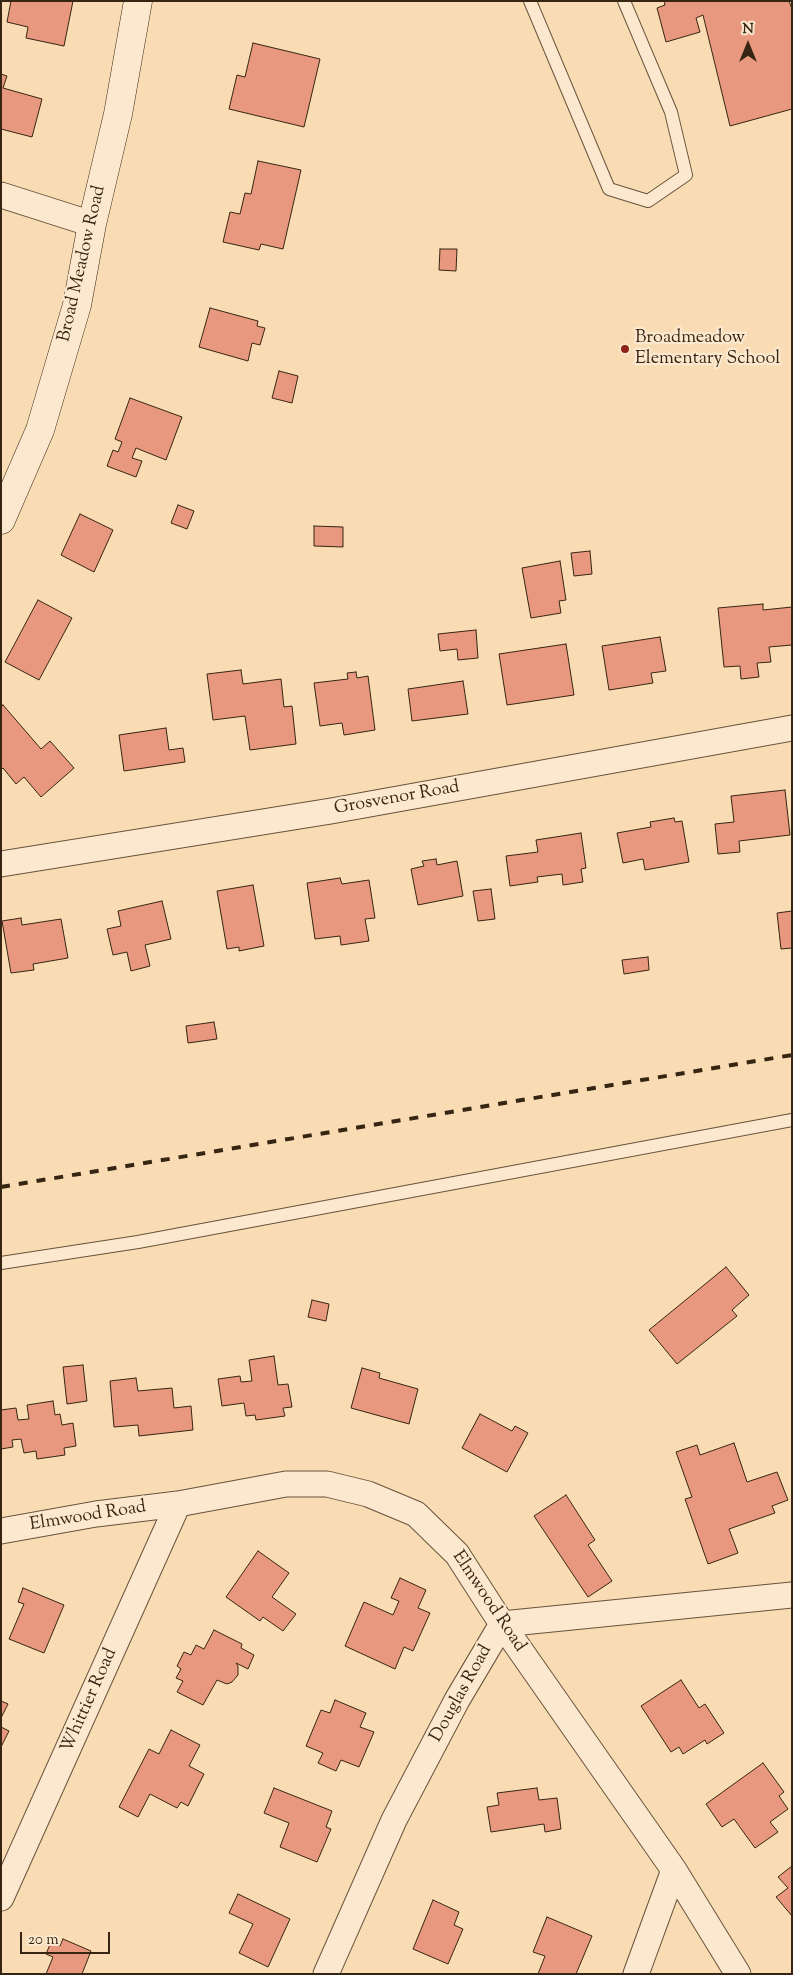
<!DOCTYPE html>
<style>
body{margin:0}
#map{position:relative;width:793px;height:1975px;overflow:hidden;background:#f9dcb3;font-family:"Sorts Mill Goudy",serif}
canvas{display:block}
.frame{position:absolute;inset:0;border:2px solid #362513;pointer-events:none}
.north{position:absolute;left:723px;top:20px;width:50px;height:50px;-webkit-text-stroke:4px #fbe8ce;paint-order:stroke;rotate:0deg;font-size:14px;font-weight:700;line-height:20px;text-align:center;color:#362513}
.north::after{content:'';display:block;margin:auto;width:18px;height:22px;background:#362513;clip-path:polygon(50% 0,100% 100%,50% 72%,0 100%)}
.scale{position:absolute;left:20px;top:1932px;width:90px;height:22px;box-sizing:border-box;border:2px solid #362513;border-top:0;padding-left:6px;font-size:15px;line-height:18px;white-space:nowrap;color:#362513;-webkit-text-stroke:4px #fbe8ce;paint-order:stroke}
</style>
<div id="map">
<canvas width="793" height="1975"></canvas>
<div class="frame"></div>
<div class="north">N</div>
<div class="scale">20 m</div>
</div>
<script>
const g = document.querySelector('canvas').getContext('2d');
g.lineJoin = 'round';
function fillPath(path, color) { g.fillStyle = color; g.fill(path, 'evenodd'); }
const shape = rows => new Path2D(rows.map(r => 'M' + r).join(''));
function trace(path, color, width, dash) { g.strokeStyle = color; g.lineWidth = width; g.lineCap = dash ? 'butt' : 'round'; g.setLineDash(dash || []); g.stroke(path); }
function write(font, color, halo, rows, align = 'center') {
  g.font = font + ' "Sorts Mill Goudy",serif'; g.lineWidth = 4.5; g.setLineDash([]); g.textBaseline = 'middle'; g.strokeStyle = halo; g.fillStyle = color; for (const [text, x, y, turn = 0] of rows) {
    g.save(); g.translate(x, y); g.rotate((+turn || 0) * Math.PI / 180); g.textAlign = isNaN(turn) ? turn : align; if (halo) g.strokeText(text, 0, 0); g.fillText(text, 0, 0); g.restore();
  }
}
const building = shape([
 [11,1,73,1,64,46,26,38,28,27,7,22,11,1],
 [664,1,789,1,792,9,792,109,730,126,703,15,696,18,700,32,666,42,657,8,665,5,664,1],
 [253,43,320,59,304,127,229,109,237,75,245,77,253,43],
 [1,74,7,76,3,88,42,99,32,137,1,129,1,74],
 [258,161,301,170,283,249,261,244,259,250,223,242,230,212,240,214,245,193,251,194,258,161],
 [440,249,457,249,456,271,439,270,440,249],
 [210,308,258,321,257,326,265,328,260,345,252,343,248,361,199,347,210,308],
 [279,371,298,376,292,403,272,398,279,371],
 [130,398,182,417,166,460,136,448,132,458,142,461,136,477,107,466,113,450,118,452,122,442,115,439,130,398],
 [178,505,194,511,187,529,171,523,178,505],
 [80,514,113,530,94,572,61,555,80,514],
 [314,526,343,527,343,547,314,546,314,526],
 [590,551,592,574,574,576,571,553,590,551],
 [560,561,566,600,559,601,561,613,531,618,522,568,560,561],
 [38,600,72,618,39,680,5,662,38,600],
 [763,604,763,610,792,607,792,645,769,647,771,662,757,663,759,677,741,679,740,666,724,667,718,608,763,604],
 [476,630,478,658,458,660,457,649,440,651,438,634,476,630],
 [660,637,666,671,651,673,653,683,609,690,602,646,660,637],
 [566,644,574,695,507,705,499,654,566,644],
 [241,670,243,684,281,679,284,707,292,706,296,744,250,750,245,716,213,720,207,674,241,670],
 [356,672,357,678,368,676,375,730,344,735,342,723,320,726,314,683,348,679,347,673,356,672],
 [463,681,468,714,412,721,408,689,463,681],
 [3,705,41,749,50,741,74,768,41,797,24,777,16,784,3,768,1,770,1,706,3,705],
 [166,728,169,750,183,748,185,762,124,771,119,735,166,728],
 [785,790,790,835,739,841,740,852,718,854,715,824,734,822,731,796,785,790],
 [674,818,675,822,682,821,689,862,645,870,643,859,623,863,617,833,651,827,650,822,674,818],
 [581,833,586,868,581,869,583,882,563,885,562,874,537,877,538,882,510,886,506,856,538,852,536,840,581,833],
 [436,859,437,865,457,861,463,896,418,905,411,869,424,866,422,861,436,859],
 [340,878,342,884,369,880,375,918,365,919,369,941,341,945,340,936,315,939,307,883,340,878],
 [253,885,264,946,239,951,239,947,227,949,217,891,253,885],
 [491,889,495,919,478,921,473,891,491,889],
 [162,901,171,939,145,945,150,966,131,971,127,952,113,955,107,929,121,926,118,911,162,901],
 [792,911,792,948,781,949,777,913,792,911],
 [21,918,22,925,61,919,68,958,33,964,34,970,11,973,2,921,21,918],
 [648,957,649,970,624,974,622,960,648,957],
 [214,1022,217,1039,188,1043,186,1026,214,1022],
 [726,1267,749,1295,732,1310,737,1316,677,1364,649,1330,726,1267],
 [312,1300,329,1304,326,1321,308,1317,312,1300],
 [274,1356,278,1385,288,1384,292,1407,283,1408,285,1416,256,1420,255,1415,246,1416,244,1403,222,1406,218,1379,240,1376,241,1382,252,1381,249,1360,274,1356],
 [83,1365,87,1401,67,1404,63,1367,83,1365],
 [362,1368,380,1373,379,1378,418,1389,409,1424,351,1408,362,1368],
 [136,1378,138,1391,172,1388,174,1408,191,1406,193,1430,139,1436,138,1425,114,1427,110,1381,136,1378],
 [53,1401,55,1415,60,1414,62,1425,73,1423,76,1446,64,1448,65,1455,37,1459,36,1451,24,1453,21,1439,12,1440,13,1447,1,1449,1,1410,16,1408,18,1420,29,1419,27,1405,53,1401],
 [480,1414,512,1431,515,1426,528,1433,507,1472,462,1448,480,1414],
 [734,1443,747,1482,777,1472,788,1500,772,1506,775,1513,729,1529,738,1553,708,1564,685,1499,692,1497,676,1452,697,1445,700,1455,734,1443],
 [566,1495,595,1540,588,1545,612,1581,588,1597,534,1516,566,1495],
 [258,1551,289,1573,272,1597,296,1614,283,1631,263,1617,260,1621,226,1597,258,1551],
 [400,1578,426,1590,418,1608,430,1613,413,1651,404,1647,395,1669,345,1646,364,1602,393,1615,399,1601,391,1598,400,1578],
 [23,1588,64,1605,44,1653,9,1639,24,1604,18,1602,23,1588],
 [214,1630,242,1644,241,1648,254,1655,248,1669,236,1663,238,1666,238,1675,232,1682,227,1684,217,1680,203,1705,177,1692,183,1681,176,1678,181,1669,177,1666,184,1652,191,1655,196,1645,204,1649,214,1630],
 [681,1680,699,1708,705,1704,724,1733,707,1744,705,1740,683,1754,679,1747,671,1752,641,1706,681,1680],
 [335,1700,366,1713,360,1727,374,1732,359,1767,341,1760,336,1771,318,1763,323,1753,306,1746,321,1710,330,1713,335,1700],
 [1,1701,8,1704,1,1718,1,1701],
 [1,1727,9,1731,1,1747,1,1727],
 [171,1730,200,1745,189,1766,204,1774,188,1806,181,1802,177,1808,150,1794,138,1817,119,1807,149,1749,159,1754,171,1730],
 [763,1763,784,1792,779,1796,788,1809,770,1822,778,1832,755,1848,734,1819,722,1827,706,1804,763,1763],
 [274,1788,332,1811,326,1827,331,1829,317,1862,280,1847,289,1823,264,1813,274,1788],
 [537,1788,539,1800,557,1798,561,1829,545,1832,544,1824,491,1832,487,1807,499,1805,497,1793,537,1788],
 [792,1866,792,1916,776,1897,788,1888,778,1877,792,1866],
 [238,1894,290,1919,268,1967,239,1953,253,1924,229,1913,238,1894],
 [433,1900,459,1912,454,1925,463,1929,448,1964,413,1949,433,1900],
 [547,1917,592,1936,576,1974,538,1974,545,1956,533,1952,547,1917],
 [63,1939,91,1951,82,1974,46,1974,53,1957,46,1954,51,1942,60,1946,63,1939]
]);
fillPath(building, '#e7987e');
trace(building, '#362513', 1);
const lane = shape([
 [530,1,609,189,648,201,686,175,671,112,624,1],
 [1,1263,138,1242,792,1120]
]);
const street = shape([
 [1,195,92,224],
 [1,864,331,811,792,728],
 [1,1531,96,1514,178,1504,286,1484,327,1484,368,1494,416,1514,457,1554,502,1624,674,1870,738,1974],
 [1,1898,178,1504],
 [326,1974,394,1820,457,1700,502,1624,792,1595],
 [636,1974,674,1870]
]);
const secondary = shape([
 [1,520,40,430,77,305,92,224,118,114,138,1]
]);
trace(lane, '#67533b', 14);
trace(street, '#67533b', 27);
trace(secondary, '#362513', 29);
trace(lane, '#fbe8ce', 12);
trace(street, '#fbe8ce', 25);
trace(secondary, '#fbe8ce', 28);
trace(shape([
 [1,1187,792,1055]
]), '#362513', 4, [9, 9]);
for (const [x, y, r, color] of [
 [625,349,5,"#8f2418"]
]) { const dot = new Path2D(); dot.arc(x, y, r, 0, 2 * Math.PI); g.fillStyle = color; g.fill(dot); trace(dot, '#fbe8ce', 2); }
write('18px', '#362513', '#fbe8ce', [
 ["Broad Meadow Road",83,264,-77],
 ["Grosvenor Road",397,799,-10],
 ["Elmwood Road",88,1517,-9],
 ["Elmwood Road",488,1602,56],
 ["Douglas Road",462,1694,-61],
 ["Whittier Road",90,1701,-66]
]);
write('18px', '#362513', '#fbe8ce', [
 ["Broadmeadow",635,339],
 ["Elementary School",635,360]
], 'left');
</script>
